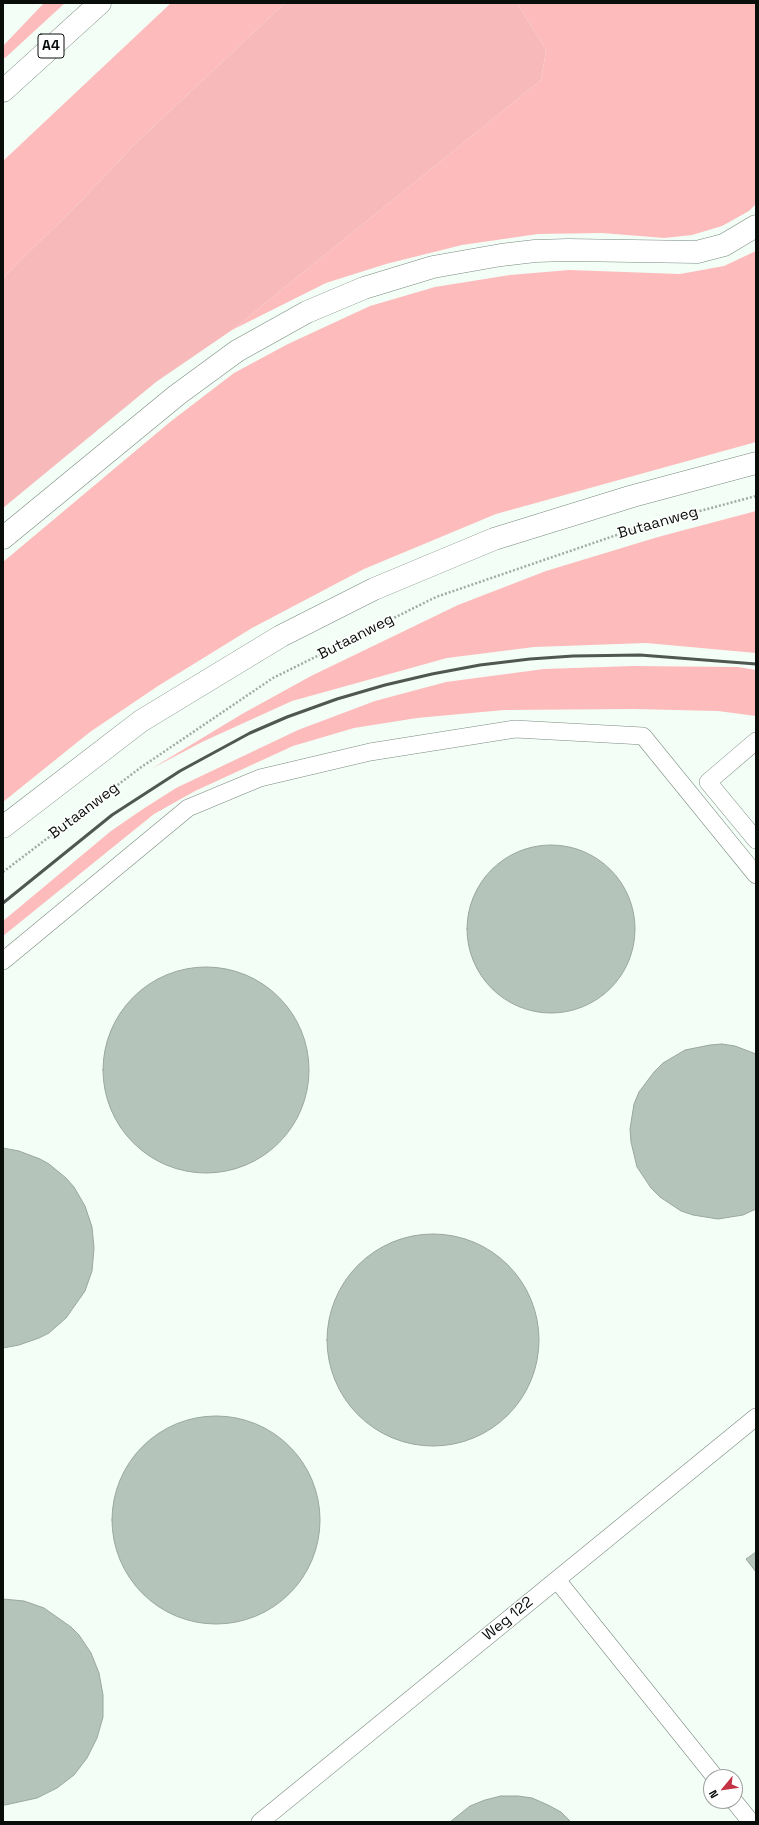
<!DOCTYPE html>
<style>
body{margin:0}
#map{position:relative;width:759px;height:1825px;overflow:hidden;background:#f2fef6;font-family:"Space Grotesk",sans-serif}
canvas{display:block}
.frame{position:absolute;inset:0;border:4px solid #090e0a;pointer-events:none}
.north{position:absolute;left:703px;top:1769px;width:40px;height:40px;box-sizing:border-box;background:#fff;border:1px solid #9d9f9d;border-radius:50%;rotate:241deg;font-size:11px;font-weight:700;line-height:16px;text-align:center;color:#090e0a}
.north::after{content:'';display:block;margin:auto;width:14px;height:18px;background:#c33345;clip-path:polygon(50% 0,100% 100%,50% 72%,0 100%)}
</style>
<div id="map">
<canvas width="759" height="1825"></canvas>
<div class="frame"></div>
<div class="north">N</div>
</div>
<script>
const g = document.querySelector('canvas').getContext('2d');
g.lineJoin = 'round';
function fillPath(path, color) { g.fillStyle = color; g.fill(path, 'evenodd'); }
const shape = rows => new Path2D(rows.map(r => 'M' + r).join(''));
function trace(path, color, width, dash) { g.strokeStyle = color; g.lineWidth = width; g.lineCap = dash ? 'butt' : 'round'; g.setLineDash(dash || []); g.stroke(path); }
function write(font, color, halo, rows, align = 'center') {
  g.font = font + ' "Space Grotesk",sans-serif'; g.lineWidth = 3; g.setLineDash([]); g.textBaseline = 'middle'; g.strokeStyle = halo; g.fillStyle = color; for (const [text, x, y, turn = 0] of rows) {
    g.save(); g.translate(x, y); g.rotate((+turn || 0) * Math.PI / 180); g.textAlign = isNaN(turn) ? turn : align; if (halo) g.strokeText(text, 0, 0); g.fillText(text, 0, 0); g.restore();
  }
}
fillPath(shape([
 [44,3,65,3,5,58,3,57,3,46],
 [171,3,285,3,136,143,81,201,3,278,3,161],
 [517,3,754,3,756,7,756,204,749,211,722,226,692,235,664,238,602,233,538,234,462,245,386,264,326,283,232,330,541,80,546,50],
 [756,251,756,442,496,514,364,569,252,628,158,686,90,732,3,802,3,562,170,422,234,373,288,344,370,306,435,287,510,275,569,270,680,274,724,266],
 [756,511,756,653,646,643,534,647,447,658,292,701,202,742,151,769,242,714,311,676,458,605,546,571,658,537],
 [633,666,738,667,756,670,756,716,718,711,633,709,504,710,417,718,354,728,293,746,195,791,154,814,3,936,3,921,111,831,143,809,176,788,298,730,375,701,446,682,544,669]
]), '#fdbbbb');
fillPath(shape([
 [285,3,517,3,546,50,541,80,232,330,156,382,3,508,3,278,81,201,136,143]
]), '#f7b9b9');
const building = shape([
 '467 929a84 84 0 1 1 168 0a84 84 0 1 1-168 0Z',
 '103 1070a103 103 0 1 1 206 0a103 103 0 1 1-206 0Z',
 [722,1044,735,1046,756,1054,756,1209,743,1215,718,1219,693,1215,681,1211,660,1197,651,1188,637,1167,631,1142,630,1129,634,1104,639,1092,654,1072,663,1063,685,1050,710,1045,722,1044],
 [3,1148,19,1151,40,1159,49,1164,66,1178,74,1187,85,1206,92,1227,94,1248,92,1271,85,1291,66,1318,49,1333,39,1338,19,1345,3,1348,3,1148],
 '327 1340a106 106 0 1 1 212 0a106 106 0 1 1-212 0Z',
 '112 1520a104 104 0 1 1 208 0a104 104 0 1 1-208 0Z',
 [756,1552,756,1572,746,1559,756,1552],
 [3,1599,24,1601,44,1608,71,1627,79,1635,91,1653,99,1673,103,1695,103,1717,97,1738,87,1758,74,1775,57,1788,37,1798,5,1805,3,1805,3,1599],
 [501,1796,518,1796,532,1798,548,1805,561,1812,571,1822,450,1822,470,1806,485,1800,501,1796]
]);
fillPath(building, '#b5c4ba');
trace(building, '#99a89e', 1);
const lane = shape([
 [756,741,708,782,756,840],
 [3,961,188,808,260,778,370,752,515,729,643,736,756,875],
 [557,1580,715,1777],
 [734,1801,751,1822],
 [260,1822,756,1417]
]);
const street = shape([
 [3,538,177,395,237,351,307,312,364,288,433,267,501,255,535,251,568,250,697,252,724,245,756,226],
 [3,827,141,721,281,636,374,589,494,539,633,496,756,463]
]);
const highway = shape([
 [3,91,100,3]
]);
trace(lane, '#7b8980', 18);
trace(street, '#7b8980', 23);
trace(highway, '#7b8980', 23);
trace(shape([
 [3,872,140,768,273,678,436,597,640,527,756,496]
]), '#a2aba5', 2.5, [2, 2]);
trace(lane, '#fff', 17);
trace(street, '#fff', 22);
trace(highway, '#fff', 22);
trace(shape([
 [3,903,112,815,180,771,250,733,287,717,337,699,385,685,432,674,480,665,530,659,573,656,640,655,756,664]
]), '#505752', 3);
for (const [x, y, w] of [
 [51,46,26]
]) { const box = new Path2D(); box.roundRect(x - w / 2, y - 12, w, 24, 3); g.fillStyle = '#fff'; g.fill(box); trace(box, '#090e0a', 1); }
write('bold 14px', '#090e0a', null, [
 ["A4",51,46]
]);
write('15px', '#090e0a', '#fff', [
 ["Butaanweg",658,523,-16],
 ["Butaanweg",356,637,-27],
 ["Butaanweg",84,811,-37],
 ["Weg 122",508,1619,-39]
]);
</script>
